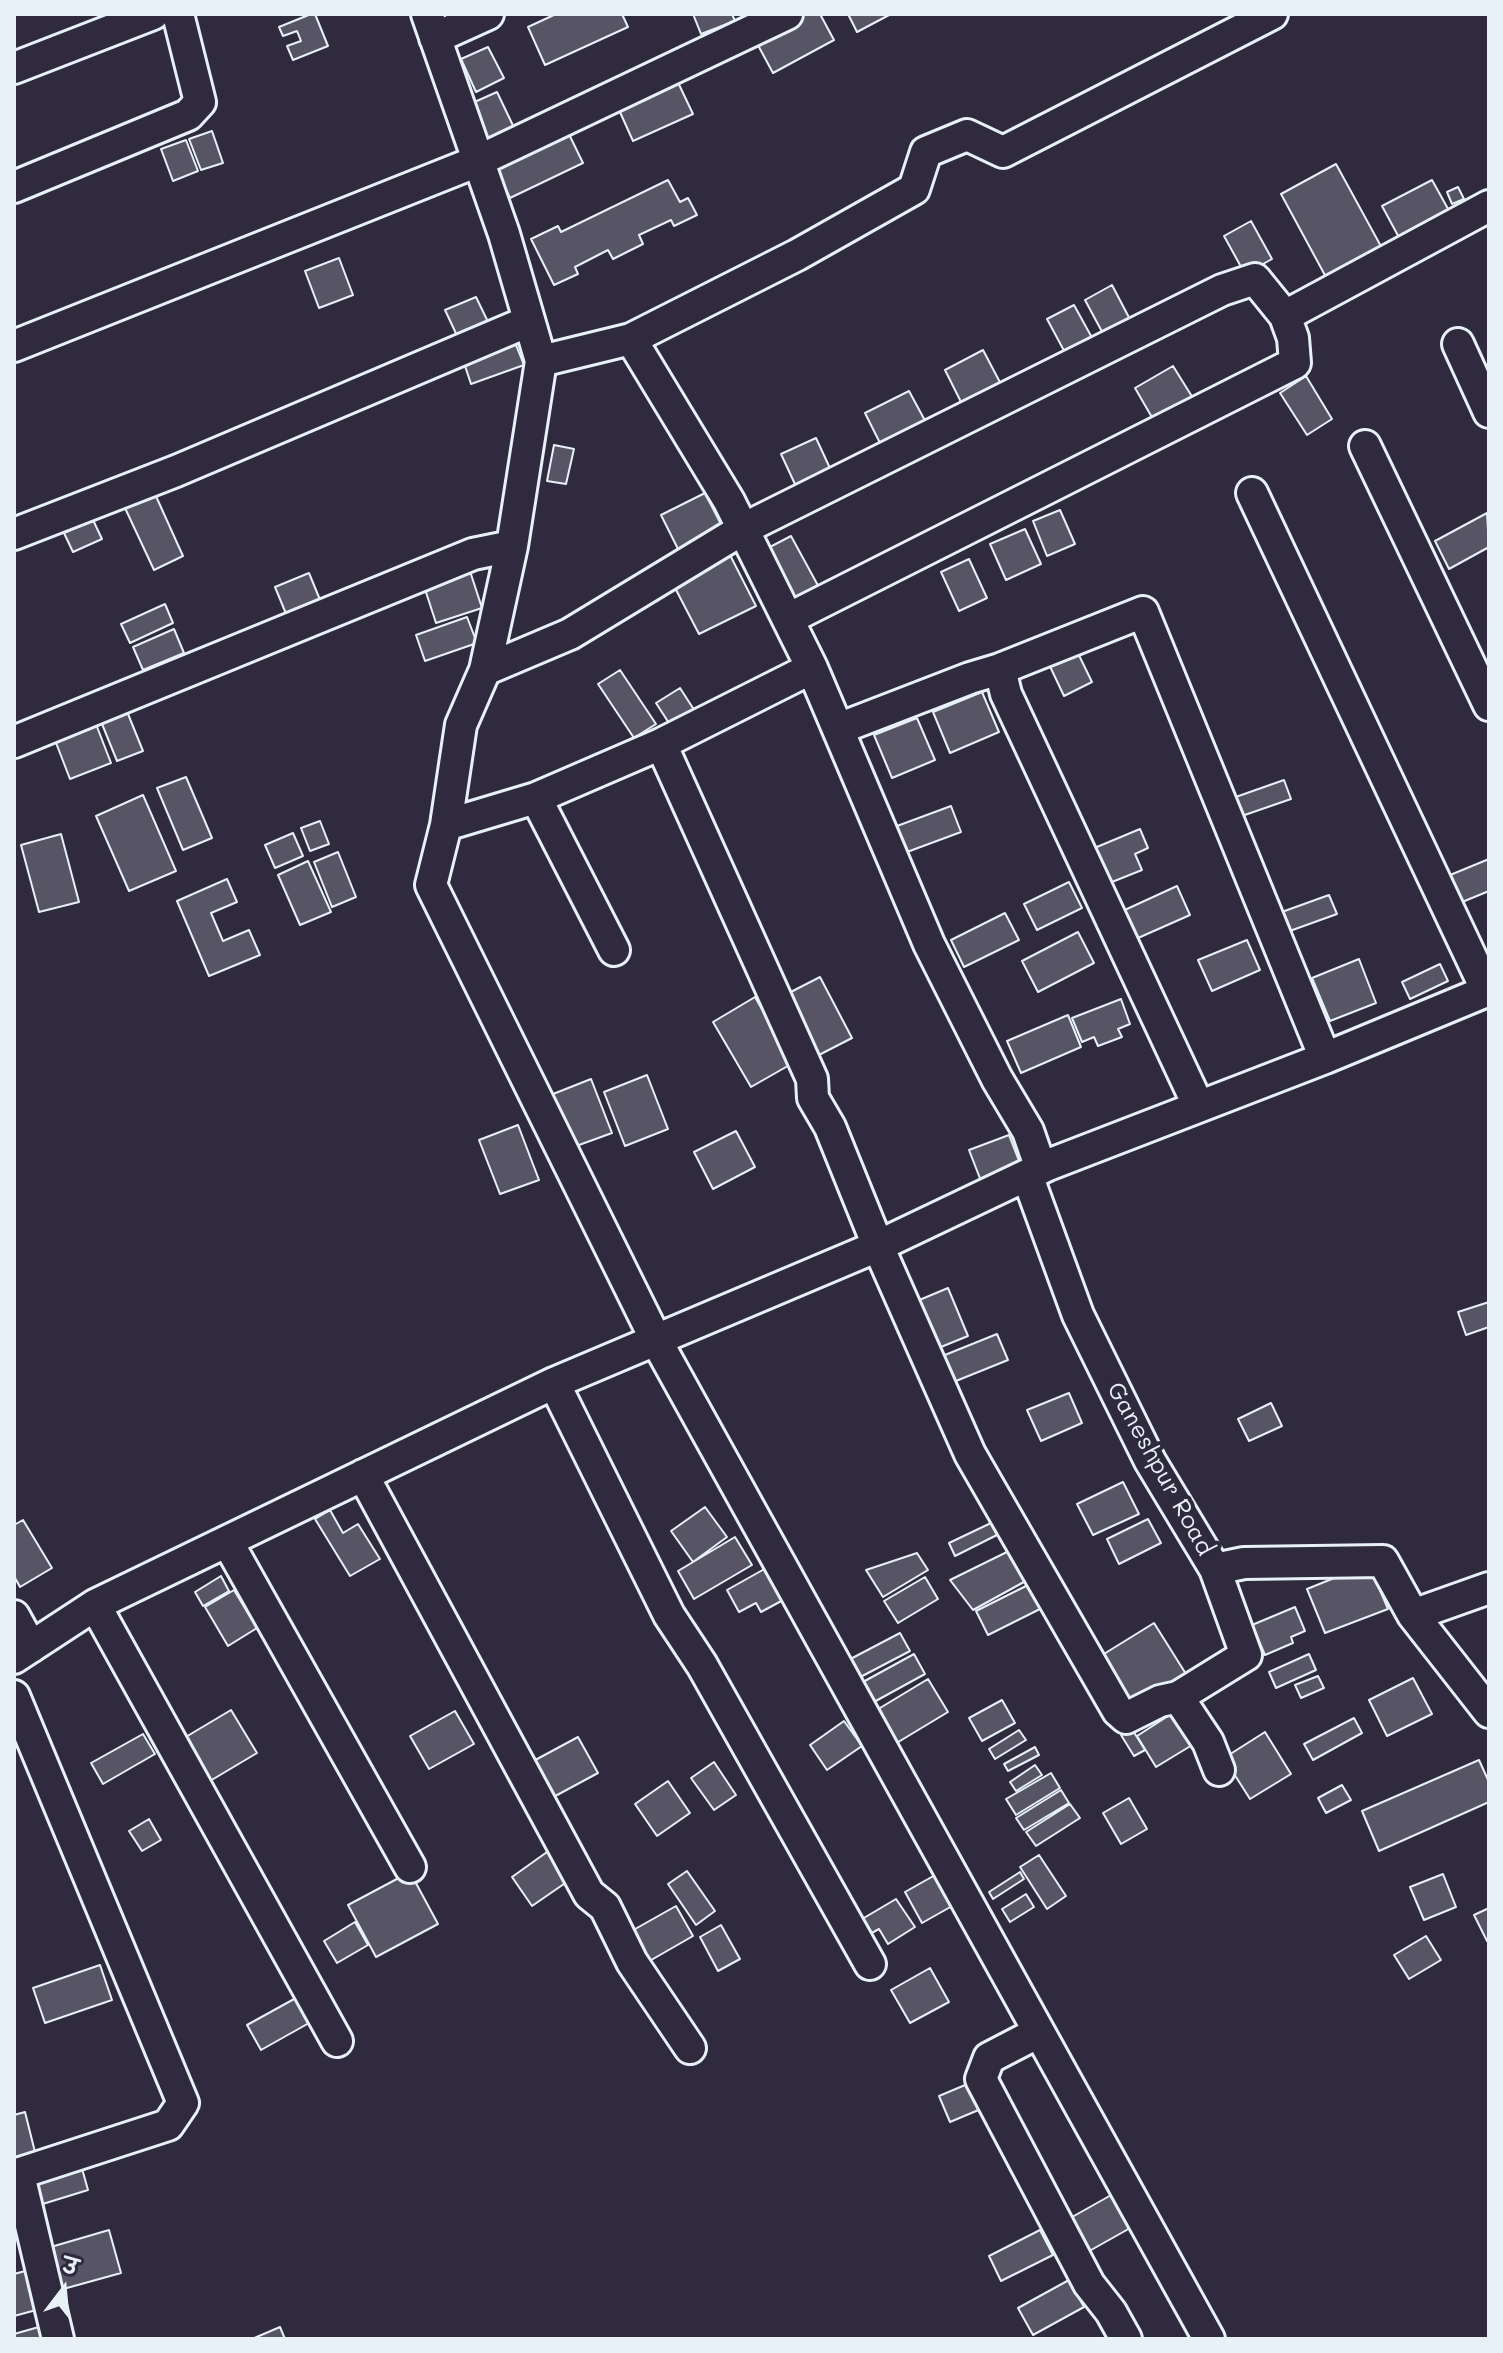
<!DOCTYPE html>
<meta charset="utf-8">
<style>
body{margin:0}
#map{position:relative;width:1503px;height:2353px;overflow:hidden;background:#2f2a3d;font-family:Mali,"Playpen Sans Deva",sans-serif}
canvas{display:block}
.frame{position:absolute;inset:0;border:16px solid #e8f1f8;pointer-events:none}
.north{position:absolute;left:24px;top:2249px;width:80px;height:80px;-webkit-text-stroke:6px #2f2a3d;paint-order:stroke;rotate:16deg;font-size:22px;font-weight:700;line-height:32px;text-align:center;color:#e8f1f8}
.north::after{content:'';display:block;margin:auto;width:28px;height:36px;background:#e8f1f8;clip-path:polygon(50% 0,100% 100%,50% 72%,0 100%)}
</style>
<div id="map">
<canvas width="1503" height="2353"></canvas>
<div class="frame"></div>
<div class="north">उ</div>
</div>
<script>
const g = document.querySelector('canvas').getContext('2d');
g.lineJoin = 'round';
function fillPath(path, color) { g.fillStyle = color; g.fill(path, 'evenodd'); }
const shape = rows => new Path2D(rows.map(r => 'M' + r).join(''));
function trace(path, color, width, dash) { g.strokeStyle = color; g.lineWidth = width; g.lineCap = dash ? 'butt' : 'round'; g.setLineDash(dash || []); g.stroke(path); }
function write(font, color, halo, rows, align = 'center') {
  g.font = font + ' Mali,sans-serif'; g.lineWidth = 8; g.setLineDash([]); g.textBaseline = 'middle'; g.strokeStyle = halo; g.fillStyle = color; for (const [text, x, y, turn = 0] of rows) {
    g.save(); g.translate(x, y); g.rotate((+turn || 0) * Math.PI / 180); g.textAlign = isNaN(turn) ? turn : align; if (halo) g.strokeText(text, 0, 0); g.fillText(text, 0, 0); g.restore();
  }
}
const building = shape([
 [311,14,315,14,328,46,293,60,287,46,301,41,297,31,283,36,279,27,311,14],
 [556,14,622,14,628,27,545,65,528,27,556,14],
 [693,14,732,14,735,21,701,34,693,14],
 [793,14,820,14,834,40,773,73,753,36,793,14],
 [848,14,891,14,857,32,848,14],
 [488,47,504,78,476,92,461,59,488,47],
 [674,74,693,114,633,141,615,101,674,74],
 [497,92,518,136,492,149,470,104,497,92],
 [565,126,583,163,510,198,492,161,565,126],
 [212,131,223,163,201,170,189,139,212,131],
 [186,140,198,171,173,181,161,149,186,140],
 [1336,164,1383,250,1327,279,1281,194,1336,164],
 [668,180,680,202,688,198,697,215,674,226,671,220,639,235,643,244,613,259,608,250,575,267,578,274,554,285,531,239,558,226,561,232,668,180],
 [1432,180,1452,216,1402,243,1382,206,1432,180],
 [1458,187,1464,199,1452,204,1447,192,1458,187],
 [1251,221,1272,259,1245,274,1224,236,1251,221],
 [339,258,353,295,319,308,305,271,339,258],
 [1112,285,1134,327,1107,341,1085,300,1112,285],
 [476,297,491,328,460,342,445,310,476,297],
 [1074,305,1096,345,1069,360,1047,319,1074,305],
 [516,345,524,365,471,384,464,363,516,345],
 [983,350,1003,388,964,408,945,370,983,350],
 [1173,366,1196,403,1157,426,1135,388,1173,366],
 [1306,376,1332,419,1307,435,1280,393,1306,376],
 [909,391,929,428,884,451,865,413,909,391],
 [816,438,835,479,800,495,781,454,816,438],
 [554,445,574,449,566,484,547,481,554,445],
 [705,493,726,534,682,557,661,515,705,493],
 [155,494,183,556,154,570,125,508,155,494],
 [1060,510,1075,544,1047,556,1033,521,1060,510],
 [1487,513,1489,547,1449,569,1435,541,1487,513],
 [93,520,102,539,73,552,64,533,93,520],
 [1025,529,1041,564,1006,580,990,544,1025,529],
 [791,536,821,591,798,604,768,548,791,536],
 [730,555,756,606,699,634,673,584,730,555],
 [969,559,987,598,959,611,941,572,969,559],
 [468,565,482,608,436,623,422,580,468,565],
 [309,573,323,607,289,621,275,587,309,573],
 [165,604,173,623,130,643,121,624,165,604],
 [467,617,477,643,425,661,416,635,467,617],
 [174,629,184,653,143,670,133,647,174,629],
 [1074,645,1092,682,1064,696,1046,658,1074,645],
 [620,670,656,724,634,738,598,684,620,670],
 [680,688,700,719,676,734,656,703,680,688],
 [982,692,999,732,950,753,933,712,982,692],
 [126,709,143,751,117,761,100,719,126,709],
 [917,718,935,760,892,778,874,735,917,718],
 [94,719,111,763,70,779,53,735,94,719],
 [186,777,212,838,183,850,157,788,186,777],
 [1284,780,1291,799,1236,818,1230,799,1284,780],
 [143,795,176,871,129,891,96,816,143,795],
 [951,806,961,832,907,852,897,826,951,806],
 [320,821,329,844,310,851,301,828,320,821],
 [1140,829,1148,848,1135,854,1142,870,1107,884,1092,849,1140,829],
 [293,833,303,856,275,868,265,845,293,833],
 [61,834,79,902,39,912,21,845,61,834],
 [338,852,356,897,332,907,314,862,338,852],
 [1489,859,1489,891,1450,907,1438,880,1489,859],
 [308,861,331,912,300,925,278,875,308,861],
 [227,879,237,902,211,913,223,941,249,930,260,955,209,976,177,901,227,879],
 [1069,882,1082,908,1037,930,1024,904,1069,882],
 [1177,886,1190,915,1129,942,1116,914,1177,886],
 [1329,895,1337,914,1287,932,1279,913,1329,895],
 [1005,913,1019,940,964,967,951,940,1005,913],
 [1078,932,1094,963,1038,992,1022,961,1078,932],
 [1247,940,1260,970,1212,991,1198,960,1247,940],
 [1359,959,1376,1003,1330,1021,1312,978,1359,959],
 [1440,964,1448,981,1410,999,1402,982,1440,964],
 [820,977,852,1038,815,1057,783,996,820,977],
 [755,997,793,1063,751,1087,713,1022,755,997],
 [1121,999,1130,1024,1118,1029,1122,1037,1098,1046,1094,1037,1082,1042,1072,1018,1121,999],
 [1068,1015,1081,1047,1021,1073,1007,1041,1068,1015],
 [647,1075,668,1129,625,1146,604,1092,647,1075],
 [591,1079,612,1133,568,1149,548,1096,591,1079],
 [518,1125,539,1180,500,1194,479,1140,518,1125],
 [736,1131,755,1167,713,1189,694,1152,736,1131],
 [1009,1135,1021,1166,981,1181,969,1150,1009,1135],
 [948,1288,968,1336,936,1349,917,1301,948,1288],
 [1489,1302,1489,1327,1466,1335,1458,1312,1489,1302],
 [997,1334,1008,1360,946,1385,935,1359,997,1334],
 [1069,1393,1082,1423,1041,1441,1027,1410,1069,1393],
 [1271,1403,1282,1426,1249,1441,1238,1419,1271,1403],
 [1123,1482,1139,1514,1093,1535,1077,1504,1123,1482],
 [705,1507,727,1537,693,1562,671,1531,705,1507],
 [330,1510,343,1533,358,1524,380,1559,350,1576,315,1519,330,1510],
 [1148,1519,1161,1543,1119,1564,1107,1539,1148,1519],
 [23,1520,52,1568,20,1587,14,1576,14,1525,23,1520],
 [991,1523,997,1535,955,1556,949,1543,991,1523],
 [735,1537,752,1565,694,1599,678,1571,735,1537],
 [1013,1549,1033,1577,973,1610,950,1580,1013,1549],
 [917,1553,928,1570,883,1597,866,1570,917,1553],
 [1369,1564,1388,1609,1325,1633,1307,1589,1369,1564],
 [768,1567,785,1599,761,1612,756,1603,739,1612,727,1590,768,1567],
 [221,1576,229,1591,203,1606,195,1592,221,1576],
 [925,1577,938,1599,898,1623,884,1601,925,1577],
 [1036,1581,1048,1605,988,1635,976,1611,1036,1581],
 [234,1590,257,1628,228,1646,205,1607,234,1590],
 [1295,1607,1305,1631,1291,1637,1293,1643,1265,1655,1252,1625,1295,1607],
 [1154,1623,1186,1674,1130,1708,1099,1657,1154,1623],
 [900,1633,910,1651,849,1683,839,1665,900,1633],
 [914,1654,925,1674,863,1708,852,1688,914,1654],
 [1309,1654,1316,1670,1276,1688,1269,1672,1309,1654],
 [1318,1676,1324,1688,1301,1698,1295,1685,1318,1676],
 [1413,1678,1432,1714,1387,1736,1369,1700,1413,1678],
 [928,1679,948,1712,890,1747,870,1714,928,1679],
 [1002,1700,1015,1723,982,1741,969,1718,1002,1700],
 [1182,1707,1202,1739,1156,1767,1137,1736,1182,1707],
 [231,1710,257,1753,210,1781,184,1738,231,1710],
 [455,1711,474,1744,429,1769,410,1736,455,1711],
 [1354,1718,1362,1733,1313,1760,1304,1744,1354,1718],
 [844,1721,862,1746,827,1770,810,1745,844,1721],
 [1132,1729,1145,1750,1134,1756,1121,1735,1132,1729],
 [1019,1730,1026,1740,995,1759,989,1749,1019,1730],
 [1265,1732,1291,1774,1250,1799,1224,1758,1265,1732],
 [143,1734,155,1754,103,1784,91,1763,143,1734],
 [578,1737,598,1773,546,1801,526,1765,578,1737],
 [1035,1747,1039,1755,1008,1771,1004,1764,1035,1747],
 [1479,1760,1489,1782,1489,1802,1379,1851,1362,1811,1479,1760],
 [714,1762,736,1795,714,1810,691,1778,714,1762],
 [1035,1765,1042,1775,1016,1791,1010,1782,1035,1765],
 [1051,1773,1060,1788,1016,1815,1006,1799,1051,1773],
 [668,1781,690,1813,657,1836,635,1804,668,1781],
 [1342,1785,1351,1800,1326,1813,1318,1798,1342,1785],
 [1061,1790,1069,1803,1024,1830,1016,1818,1061,1790],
 [1129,1798,1147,1829,1121,1844,1103,1813,1129,1798],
 [1070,1804,1080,1818,1036,1846,1026,1832,1070,1804],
 [149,1819,161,1840,142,1851,129,1831,149,1819],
 [554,1847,574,1877,532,1906,512,1877,554,1847],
 [1039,1855,1066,1896,1047,1909,1020,1867,1039,1855],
 [944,1870,961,1901,922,1923,905,1892,944,1870],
 [687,1871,715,1911,696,1925,668,1884,687,1871],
 [410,1872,438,1924,376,1957,348,1905,410,1872],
 [1020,1872,1024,1879,993,1899,989,1892,1020,1872],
 [1443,1874,1456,1907,1424,1920,1410,1887,1443,1874],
 [1026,1894,1034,1907,1010,1922,1002,1909,1026,1894],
 [896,1899,915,1927,888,1944,879,1929,866,1936,857,1922,896,1899],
 [676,1906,693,1936,646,1963,628,1933,676,1906],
 [1489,1908,1489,1940,1487,1941,1474,1915,1489,1908],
 [355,1922,368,1945,337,1963,324,1941,355,1922],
 [721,1925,740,1959,718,1971,700,1937,721,1925],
 [1426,1936,1441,1960,1409,1979,1394,1955,1426,1936],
 [100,1965,112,2000,45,2023,33,1988,100,1965],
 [930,1968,949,2002,910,2023,891,1990,930,1968],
 [305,1993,318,2018,261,2050,247,2025,305,1993],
 [977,2080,988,2106,950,2122,939,2096,977,2080],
 [25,2112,35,2152,14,2157,14,2115,25,2112],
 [81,2165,88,2190,33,2207,25,2182,81,2165],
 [1113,2194,1132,2227,1084,2254,1065,2221,1113,2194],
 [109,2230,121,2273,56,2291,44,2249,109,2230],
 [1040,2230,1053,2255,1001,2281,989,2256,1040,2230],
 [29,2270,40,2309,14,2316,14,2274,29,2270],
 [1069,2280,1084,2307,1033,2335,1018,2308,1069,2280],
 [46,2325,50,2339,14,2339,14,2334,46,2325],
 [280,2327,285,2339,252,2339,280,2327]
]);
fillPath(building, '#575565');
trace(building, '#e8f1f8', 2);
const street = shape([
 [427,14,504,234,541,361,512,546,485,670,461,725,446,825,536,798,661,744,812,668,929,944,997,1079,1028,1131,1037,1157,1048,1165],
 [435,38,488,14],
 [14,68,153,14],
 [14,187,188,115,200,102,178,14],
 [1285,316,1489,206],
 [631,339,797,255,914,189,926,152,967,135,1003,152,1272,14],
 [1458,344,1489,412],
 [14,346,478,161,787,14],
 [541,361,631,339,729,501,812,668],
 [1365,446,1489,705],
 [1252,493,1487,991],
 [14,534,176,471,529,321],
 [1000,669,1006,694,1198,1105],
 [485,670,570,634,743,529,1222,290,1255,279,1285,316,1293,338,1295,363,788,619],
 [838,729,970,678,1000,669,1143,612,1325,1058],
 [14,742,473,554,512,546],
 [661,744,812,1079,813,1098,830,1127,878,1246,970,1454,1118,1711,1126,1718,1160,1701,1178,1697],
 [536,798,614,950],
 [446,825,431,885,656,1340,1209,2339],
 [1027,1175,1078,1315,1150,1461,1215,1569,1246,1655,1178,1697,1208,1742,1219,1770],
 [554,1383,669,1615,702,1665,870,1964],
 [363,1475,589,1894,605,1907,632,1962,690,2048],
 [227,1541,410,1867],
 [1215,1569,1244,1563,1383,1561,1413,1615,1489,1712],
 [95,1605,337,2041],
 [1413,1615,1489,1588],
 [14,1616,31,1647],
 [14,1658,95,1605,554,1383,878,1246,1048,1165,1325,1058,1489,990],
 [14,1696,183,2103,168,2125,14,2175],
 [1039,2032,989,2058,981,2079,1089,2284,1111,2312,1126,2339],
 [19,2175,58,2339]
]);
trace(street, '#e8f1f8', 36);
trace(street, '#2f2a3d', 30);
write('24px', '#e8f1f8', '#2f2a3d', [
 ["Ganeshpur Road",1160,1469,61]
]);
</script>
